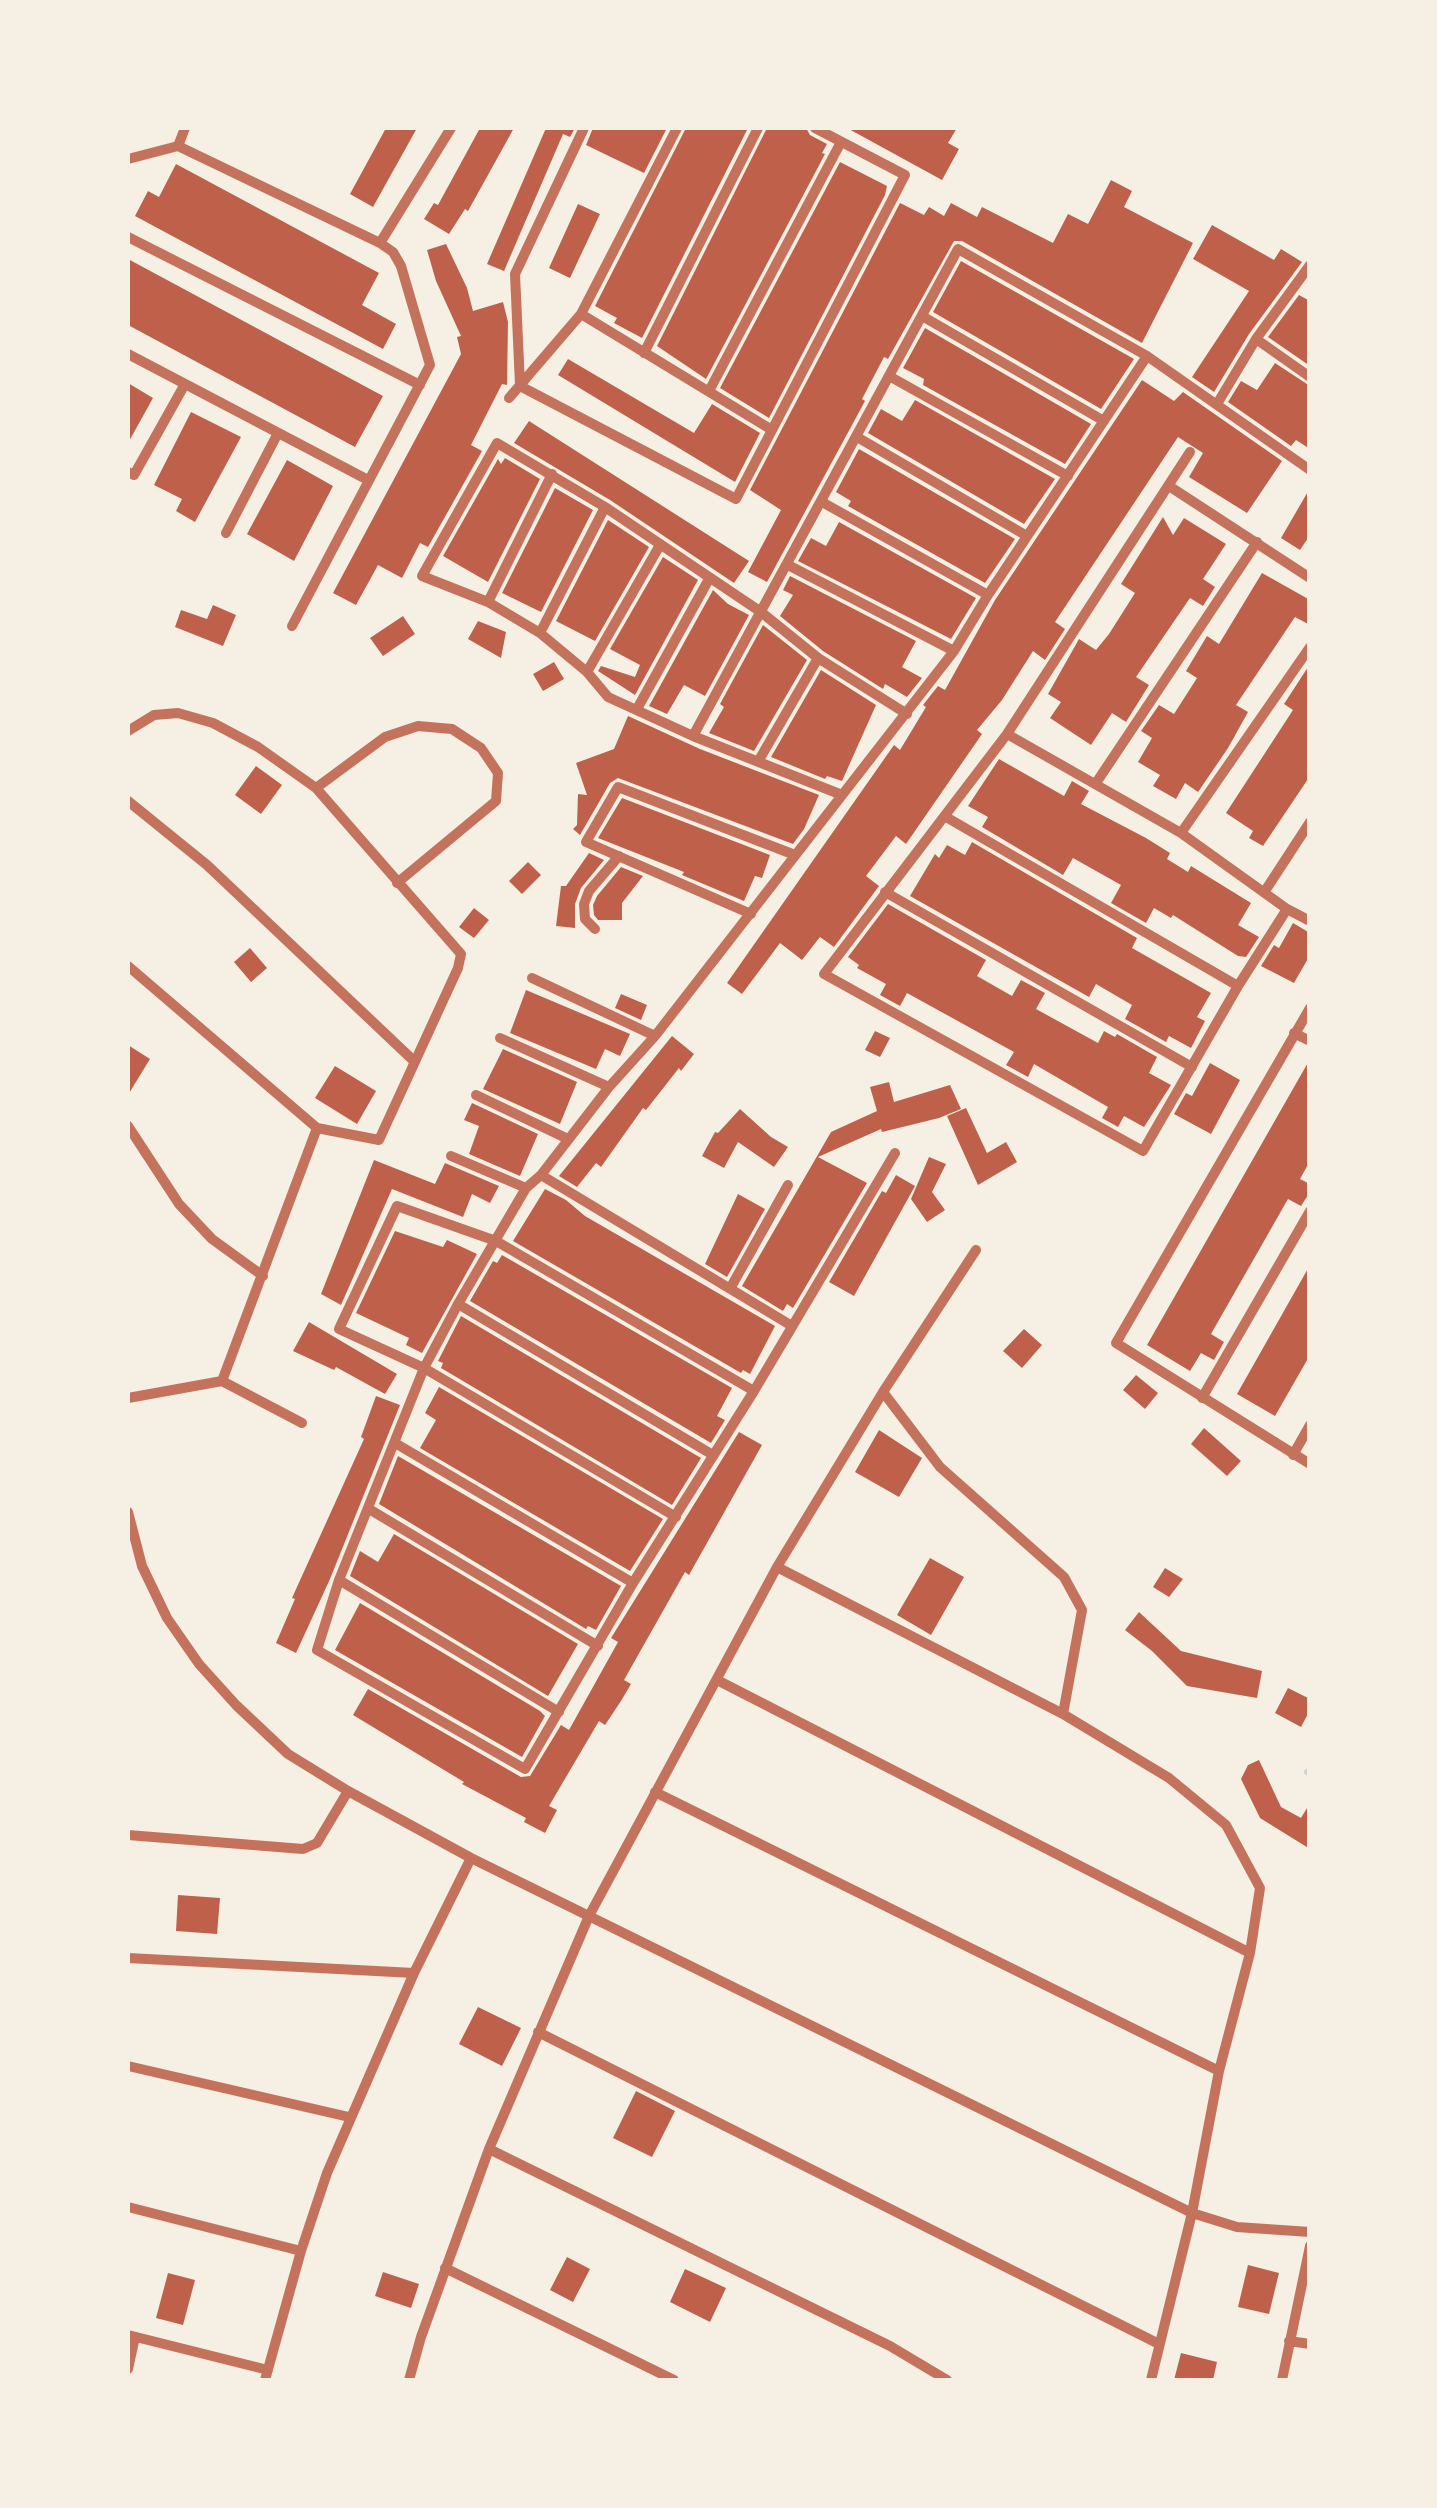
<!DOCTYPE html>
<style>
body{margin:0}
#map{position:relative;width:1437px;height:2508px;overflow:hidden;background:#f6efe4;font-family:"Roboto Condensed",sans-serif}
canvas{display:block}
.frame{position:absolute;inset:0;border:130px solid #f6efe4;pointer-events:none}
</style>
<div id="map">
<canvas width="1437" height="2508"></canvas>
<div class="frame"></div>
</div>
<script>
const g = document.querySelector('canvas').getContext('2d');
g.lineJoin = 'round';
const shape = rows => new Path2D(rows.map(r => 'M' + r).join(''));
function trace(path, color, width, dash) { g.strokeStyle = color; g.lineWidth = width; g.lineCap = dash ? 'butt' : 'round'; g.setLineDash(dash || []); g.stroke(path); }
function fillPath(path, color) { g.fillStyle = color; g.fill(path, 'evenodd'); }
trace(shape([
 [1307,1772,1310,1774]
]), '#c9d6d2', 6);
fillPath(shape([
 [386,128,417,128,373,207,350,194],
 [480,128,514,128,468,211,465,209,449,234,424,219,434,203,438,205],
 [546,128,575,128,570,137,563,134,504,271,487,264],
 [593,128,667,128,644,173,586,145],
 [686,128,748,128,642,338,614,323,617,318,595,306],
 [767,128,806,128,810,135,827,144,822,153,825,154,706,379,657,346],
 [847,128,957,128,948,143,959,149,942,180],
 [840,162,887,186,885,195,769,418,720,388],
 [176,164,379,273,362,305,396,324,383,349,135,216,148,191,159,197],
 [1111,180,1132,191,1124,207,1193,243,1142,343,962,241,954,241,888,359,884,357,862,399,865,401,767,582,748,572,781,510,750,490,900,203,924,215,929,207,944,216,951,203,977,217,982,207,1053,243,1068,214,1088,224],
 [578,204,600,214,570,278,549,268],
 [1212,225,1274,260,1281,249,1302,262,1249,334,1214,392,1192,377,1249,291,1193,259],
 [446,244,467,288,473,311,503,302,508,322,507,385,502,384,471,445,482,451,428,547,420,543,402,578,378,565,356,605,333,593,461,354,457,337,461,336,436,281,427,250],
 [128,259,383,396,355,447,128,325],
 [961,261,1134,359,1101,409,933,312],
 [1299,295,1310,301,1310,366,1268,337],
 [925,328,1091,424,1065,464,923,385,924,379,903,368],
 [568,359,694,433,712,404,760,433,735,482,558,375],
 [1275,363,1310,386,1310,449,1296,440,1291,446,1228,402,1241,381,1257,390],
 [1142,380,1174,401,1183,392,1282,461,1247,513,1189,477,1203,453,1178,437,1055,622,1065,629,1045,660,1033,651,1002,700,977,730,982,734,906,844,896,836,866,876,879,886,834,947,820,937,802,960,780,943,742,994,727,983,894,745,900,750,926,707,923,705,938,686,945,690,995,600],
 [128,383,153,398,128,443],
 [915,400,1055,479,1024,524,868,433,881,409,902,421],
 [191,412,241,437,195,522,176,511,182,499,154,485],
 [529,421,749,561,734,583,610,500,514,443],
 [859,449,1015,539,985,583,848,506,851,501,836,492],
 [505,458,540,479,488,582,443,556,498,459,501,464],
 [287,460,333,486,294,561,247,534],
 [555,488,593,510,541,612,502,593],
 [1310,488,1310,535,1300,550,1281,538],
 [1163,517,1173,535,1184,518,1226,544,1203,579,1215,587,1203,606,1190,598,1136,677,1149,685,1126,722,1112,713,1091,745,1050,718,1061,702,1048,694,1079,639,1096,650,1109,634,1135,593,1121,584],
 [608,520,649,547,595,641,556,621],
 [839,522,976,598,951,639,798,561,811,538,826,546],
 [663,557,698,580,635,695,598,671,601,666,635,677,640,665,610,649],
 [1262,573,1310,600,1310,625,1295,617,1236,705,1248,712,1228,748,1198,792,1185,783,1176,799,1153,786,1160,775,1138,762,1152,738,1141,731,1159,705,1174,714,1197,678,1186,671,1207,636,1219,644],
 [790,576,916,641,902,667,922,678,907,697,885,684,883,689,823,651,780,616,793,595,783,590],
 [713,590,728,604,749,615,705,696,684,685,667,714,649,706],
 [213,605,236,615,223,646,175,627,181,610,207,619],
 [403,616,415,634,383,656,370,638],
 [478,621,506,632,501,658,468,639],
 [763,625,807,660,754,751,709,733,724,707,720,704],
 [554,662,564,679,543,691,533,674],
 [1310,664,1310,776,1263,846,1249,838,1253,831,1226,813,1293,710,1284,704],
 [821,670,876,705,842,781,827,776,825,779,771,757],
 [628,716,700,749,819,795,804,829,793,844,618,778,610,783,580,835,573,829,577,825,578,794,587,795,576,763,614,749],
 [999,759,1064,796,1072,781,1089,791,1081,804,1146,838,1170,853,1167,859,1188,872,1191,866,1251,903,1238,925,1259,937,1246,957,1238,956,1173,915,1171,918,1154,908,1146,923,1111,903,1121,885,1073,858,1063,875,982,827,988,817,968,806],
 [256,766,282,785,261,814,235,795],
 [622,798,770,855,762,878,755,876,744,901,682,875,684,872,598,838],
 [972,842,1137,938,1132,948,1211,993,1197,1017,1205,1021,1191,1048,1169,1036,1166,1042,1125,1019,1132,1005,1096,984,1089,997,910,896,935,854,939,858,947,845,965,855],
 [589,853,604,860,581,888,575,904,575,928,556,926,561,886,566,886],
 [528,862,541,875,522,894,509,881],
 [621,867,643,876,622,903,622,920,598,920,594,915,593,905,597,896],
 [888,904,986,960,977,976,1012,996,1021,980,1045,993,1036,1009,1098,1043,1104,1031,1115,1037,1117,1034,1157,1057,1149,1073,1171,1085,1144,1127,1124,1116,1118,1127,1102,1118,1108,1107,1034,1064,1028,1077,1006,1065,1014,1052,907,993,900,1006,880,995,886,984,857,968,859,965,848,957],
 [474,908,489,920,474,938,459,927],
 [1293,923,1310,933,1310,955,1294,983,1261,966,1274,945,1279,948],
 [250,948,267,968,251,982,234,962],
 [526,990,630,1034,620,1056,605,1049,596,1069,510,1033],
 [621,994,647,1005,641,1020,615,1008],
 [875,1031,890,1038,880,1057,865,1050],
 [672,1036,694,1054,681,1071,679,1068,646,1110,643,1108,601,1167,596,1163,577,1187,559,1176],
 [128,1045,150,1059,128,1095],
 [503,1049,577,1082,560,1124,483,1089],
 [1310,1059,1310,1161,1300,1179,1310,1184,1310,1192,1301,1206,1288,1199,1211,1334,1224,1342,1214,1360,1201,1353,1190,1371,1147,1345],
 [1210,1063,1240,1080,1211,1134,1174,1114,1186,1093,1192,1096],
 [335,1066,376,1091,357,1124,315,1098],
 [889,1082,894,1102,950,1085,961,1109,939,1118,882,1132,881,1129,818,1157,867,1183,793,1308,787,1304,783,1311,742,1286,831,1132,877,1111,870,1087],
 [472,1103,538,1134,520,1176,469,1154,479,1126,464,1120],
 [966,1108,987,1153,1006,1142,1017,1162,978,1185,947,1116],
 [740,1109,771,1137,788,1147,774,1167,738,1142,724,1168,702,1156,715,1132,718,1133],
 [929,1157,946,1164,932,1192,945,1210,927,1222,911,1199],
 [374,1160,435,1184,445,1163,499,1186,490,1203,472,1194,463,1217,392,1189,341,1305,321,1294],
 [896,1175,915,1186,854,1296,829,1282,882,1191,886,1193],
 [545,1189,566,1200,585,1216,775,1326,750,1374,743,1370,741,1373,513,1241],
 [738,1194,765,1209,727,1277,705,1264],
 [395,1231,443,1247,447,1240,477,1254,422,1353,406,1345,409,1338,356,1313],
 [502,1255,732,1388,717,1416,725,1420,711,1443,470,1301,493,1261,497,1263],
 [1310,1265,1310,1355,1275,1416,1237,1394],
 [461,1316,701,1458,672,1505,441,1368,443,1363,438,1361],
 [309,1322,397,1374,385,1394,336,1367,334,1370,293,1351],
 [1024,1329,1042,1345,1022,1368,1003,1351],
 [1136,1375,1158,1393,1145,1409,1123,1390],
 [439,1387,663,1519,630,1571,420,1448,436,1420,425,1413],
 [376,1396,400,1405,330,1579,296,1653,276,1643,295,1599,292,1598,364,1439,361,1437],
 [1204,1428,1241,1461,1227,1476,1191,1444],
 [879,1430,922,1458,899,1497,855,1472],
 [739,1432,762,1445,689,1575,685,1572,624,1680,631,1684,621,1701,605,1725,599,1721,549,1806,557,1810,545,1833,524,1822,526,1818,462,1784,464,1782,353,1715,368,1689,521,1777,530,1776,561,1725,569,1730,618,1642,611,1638],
 [398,1456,621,1586,596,1630,588,1626,586,1629,379,1504],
 [394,1534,578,1644,548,1696,350,1576,360,1551,378,1562],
 [930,1558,964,1577,931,1635,897,1615],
 [1165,1568,1183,1579,1169,1597,1153,1587],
 [360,1603,540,1711,545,1716,522,1757,335,1650],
 [1139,1612,1181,1651,1262,1671,1257,1698,1187,1686,1152,1651,1125,1630],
 [1288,1688,1310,1699,1310,1710,1301,1727,1275,1713],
 [1259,1760,1281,1807,1301,1818,1310,1803,1310,1849,1260,1818,1241,1779,1248,1765],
 [178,1895,220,1898,217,1934,176,1931],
 [478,2007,521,2028,502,2066,459,2044],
 [636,2091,675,2111,652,2157,613,2138],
 [567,2257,590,2269,573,2302,550,2290],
 [1248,2265,1279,2273,1269,2314,1238,2307],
 [685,2269,726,2288,710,2322,670,2302],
 [383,2272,419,2284,411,2308,375,2296],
 [168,2273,195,2280,183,2325,156,2318],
 [1181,2353,1217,2362,1213,2380,1174,2380]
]), '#bf614a');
trace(shape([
 [178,146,185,128],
 [128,159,178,146,380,243,393,252,401,266,430,365,292,626],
 [128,237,420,385],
 [380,243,451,128],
 [581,314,772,430],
 [922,316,1104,421],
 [1256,339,1310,377],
 [644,353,758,128],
 [128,354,368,480],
 [889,376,1068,476],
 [520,385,515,274,584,128],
 [520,386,736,499,905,175,815,128],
 [709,391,841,142],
 [509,398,581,314,677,128],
 [1217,404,1256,339,1310,265],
 [857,437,1027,536],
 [1190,452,1007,734,824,974,1143,1151,1238,986,1287,909],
 [128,472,134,475,185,384],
 [1169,486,1310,578],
 [822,502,988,595],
 [226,533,278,433],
 [788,565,954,651],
 [488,602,552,474],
 [540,633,605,507],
 [587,672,660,545],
 [637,709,709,579],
 [128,731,154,715,178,713,213,723,258,747,316,788,461,954,458,968,379,1140,317,1128],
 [1007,734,1181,833,1287,909,1310,921],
 [693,736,958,249,1147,356,1310,470],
 [759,760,818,658],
 [1096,783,1257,542],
 [316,788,385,737,418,726,452,729,481,748,498,773,496,801,397,883],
 [842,795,693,736,608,697,587,672,540,633,488,602,422,576,497,443,605,507,761,612,818,658,907,714],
 [128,801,207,865,415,1062],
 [946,817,1238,986],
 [1181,833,1310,647],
 [1265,891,1310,822],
 [885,892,1192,1067],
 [751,914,586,842,618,787,795,855],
 [595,929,585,919,584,904,589,891,619,856],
 [128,966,317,1128],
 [532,978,655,1036],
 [1310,1008,1116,1343,1310,1464],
 [1294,1033,1310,1041],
 [500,1038,609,1087],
 [476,1095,568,1139],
 [128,1126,179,1204,212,1239,263,1276],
 [895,1153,754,1391,633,1583,525,1769,317,1650,339,1580,424,1368,458,1304,526,1188,541,1175,609,1087,655,1036,954,651,988,595,1147,356],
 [451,1156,526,1188],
 [541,1175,792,1326],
 [731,1287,788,1185],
 [458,1304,713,1455],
 [222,1381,302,1423],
 [883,1392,940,1467,1064,1577,1082,1610,1063,1714],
 [128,1398,222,1381,317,1128],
 [1202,1398,1310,1211],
 [395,1443,633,1583],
 [1293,1455,1310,1425],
 [369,1509,598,1646],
 [128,1512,142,1566,167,1618,199,1664,236,1705,288,1754,348,1791,471,1858,1192,2213,1237,2227,1310,2232],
 [676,1517,424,1368,339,1329,397,1206,496,1241,754,1391],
 [777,1567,1063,1714,1169,1778,1226,1825,1260,1888,1250,1953,1219,2071,1192,2213,1151,2380],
 [339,1580,559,1712],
 [717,1680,1250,1953],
 [655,1792,1219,2071],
 [128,1835,303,1849,317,1843,348,1791],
 [128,1958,414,1973],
 [538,2032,1159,2344],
 [128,2066,349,2117],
 [489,2149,890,2346,947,2380],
 [128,2207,301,2251],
 [445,2268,674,2380],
 [128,2335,268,2370],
 [1289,2341,1310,2344],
 [128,2369,135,2337],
 [265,2380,301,2251,327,2173,414,1973,471,1858],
 [409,2380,421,2337,489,2149,589,1916,777,1567,883,1392,976,1250],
 [1282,2380,1310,2246]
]), '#c5725c', 10);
</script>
